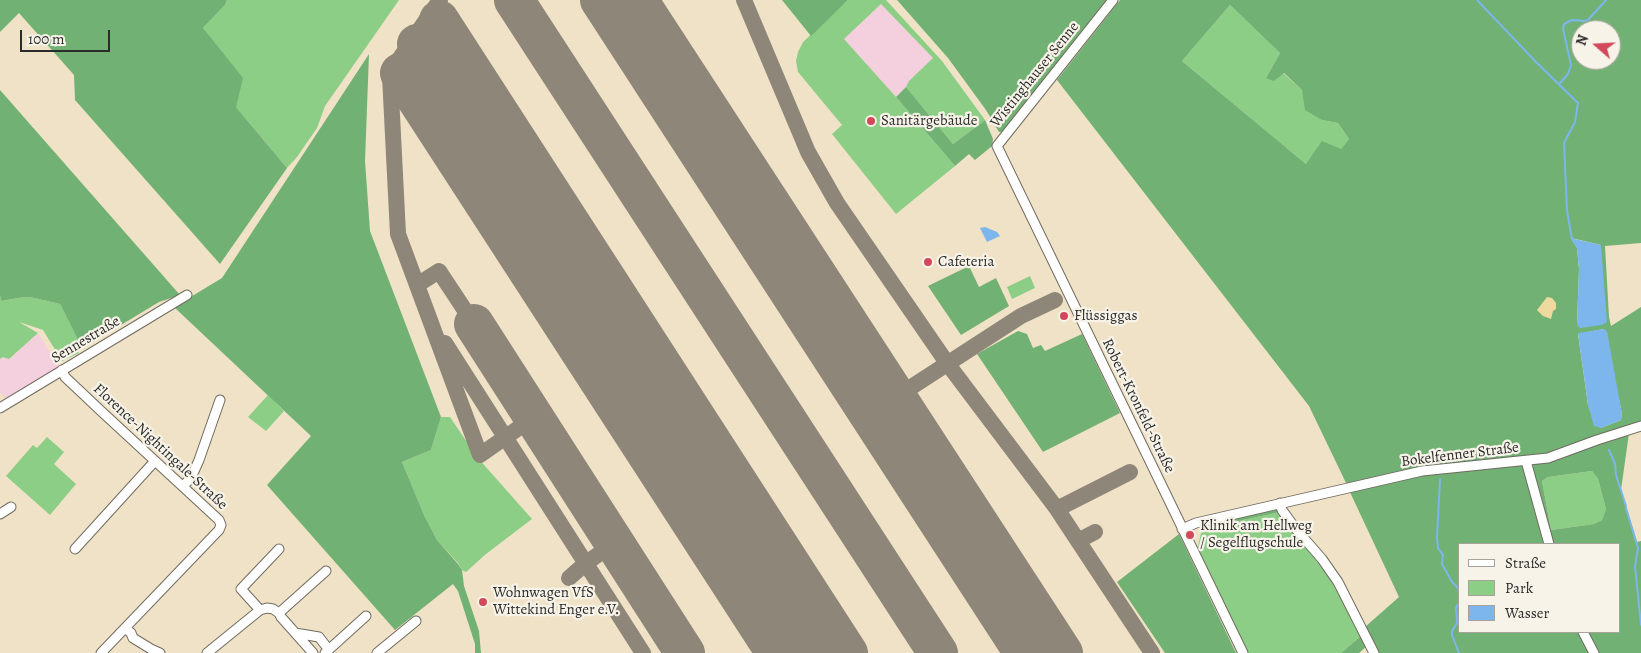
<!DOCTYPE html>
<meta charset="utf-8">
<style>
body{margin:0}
#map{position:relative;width:1641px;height:653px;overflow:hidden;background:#f0e2c6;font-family:Alegreya,serif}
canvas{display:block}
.legend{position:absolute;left:1458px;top:543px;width:162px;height:90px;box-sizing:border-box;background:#f7f3e8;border:1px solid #a5a39c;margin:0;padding:6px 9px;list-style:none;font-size:15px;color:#2b2b2b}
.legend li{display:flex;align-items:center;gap:10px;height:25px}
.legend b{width:25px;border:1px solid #a5a39c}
.north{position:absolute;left:1571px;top:20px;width:50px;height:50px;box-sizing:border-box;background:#f7f3e8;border:1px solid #a5a39c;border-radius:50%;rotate:289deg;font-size:14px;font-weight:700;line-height:20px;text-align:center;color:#2b2b2b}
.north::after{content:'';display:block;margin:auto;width:18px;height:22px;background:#d1495b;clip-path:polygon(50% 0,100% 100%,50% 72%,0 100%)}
.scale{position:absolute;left:20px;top:30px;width:90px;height:22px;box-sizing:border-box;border:2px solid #2b2b2b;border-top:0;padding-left:6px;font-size:15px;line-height:18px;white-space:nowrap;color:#2b2b2b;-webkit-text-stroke:4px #f7f3e8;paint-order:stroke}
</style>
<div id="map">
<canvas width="1641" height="653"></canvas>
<ul class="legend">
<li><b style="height:6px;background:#fff"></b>Straße</li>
<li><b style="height:14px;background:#8cce86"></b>Park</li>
<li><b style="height:14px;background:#7cb6ed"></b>Wasser</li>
</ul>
<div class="north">N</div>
<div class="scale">100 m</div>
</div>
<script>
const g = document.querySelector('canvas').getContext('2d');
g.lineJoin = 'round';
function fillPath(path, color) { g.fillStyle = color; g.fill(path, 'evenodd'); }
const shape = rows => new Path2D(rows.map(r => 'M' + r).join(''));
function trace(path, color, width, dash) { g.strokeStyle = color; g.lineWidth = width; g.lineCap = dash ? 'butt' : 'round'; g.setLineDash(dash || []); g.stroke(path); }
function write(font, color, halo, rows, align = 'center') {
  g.font = font + ' Alegreya,serif'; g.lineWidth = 4.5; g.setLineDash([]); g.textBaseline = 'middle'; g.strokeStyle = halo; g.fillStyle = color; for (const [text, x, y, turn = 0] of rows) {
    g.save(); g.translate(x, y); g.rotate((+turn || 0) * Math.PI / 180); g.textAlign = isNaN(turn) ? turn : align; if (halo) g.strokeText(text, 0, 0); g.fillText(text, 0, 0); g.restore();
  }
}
fillPath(shape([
 [881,4,933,58,910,81,909,84,896,97,844,39],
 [38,333,59,366,6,399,0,392,0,360,3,357,10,359]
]), '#f4cfdd');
fillPath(shape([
 [227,0,399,0,325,106,317,128,297,157,287,168,236,107,203,28,225,5],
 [848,0,886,0,942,61,985,120,953,144,906,87,909,81,933,58,881,4,844,39,896,97,955,166,896,214,832,134,842,125,798,72,796,61,798,52,803,42],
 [1230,5,1280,53,1266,78,1283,73,1302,90,1322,120,1338,123,1349,139,1341,149,1306,164,1182,61],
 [1030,276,1035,288,1012,299,1007,287],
 [0,295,3,301,18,298,30,297,60,304,78,340,72,345,79,353,62,361,43,330,19,322,38,333,9,359,3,357,0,359],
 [268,395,284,411,266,431,248,417],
 [441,417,450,417,477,457,532,519,486,554,466,572,462,570,458,563,437,540,425,517,402,462,431,450],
 [47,437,64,452,54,464,76,484,50,515,6,476,33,445,37,448],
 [1592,471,1598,479,1606,509,1602,520,1594,524,1551,530,1542,481,1548,477],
 [1280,512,1330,579,1362,635,1341,653,1247,653,1198,552,1198,546,1202,529]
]), '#8cce86');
fillPath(shape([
 [0,0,227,0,225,5,203,28,243,78,236,107,287,168,220,264,75,100,74,75,19,13,0,32],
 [782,0,848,0,811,36],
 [897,0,1108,0,1003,132,999,132,986,110,948,58],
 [1120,0,1641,0,1641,243,1605,246,1609,317,1611,326,1641,307,1641,422,1547,455,1347,485,1309,406,1057,80],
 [1230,5,1280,53,1266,78,1274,81,1284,73,1302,90,1305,110,1322,120,1338,123,1349,139,1341,149,1322,141,1306,164,1182,61],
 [1581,30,1611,30,1611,60,1581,60],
 [1571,238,1601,245,1577,325,1579,269,1577,248],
 [1604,329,1622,414,1621,420,1601,428,1588,405,1578,334],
 [369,54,365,161,370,231,441,417,431,450,402,462,425,517,437,540,458,564,462,570,464,586,479,631,481,653,475,653,475,644,458,591,453,584,395,630,267,485,311,436,174,307,222,278],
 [906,87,953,144,985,120,993,139,992,146,975,160,969,154,955,166,896,97],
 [0,90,180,295,159,302,78,351,72,345,78,340,60,304,30,297,18,298,2,301,0,295],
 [969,266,979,287,996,278,1009,306,961,335,928,286],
 [1018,331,1027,334,1033,348,1041,345,1045,351,1082,334,1120,413,1043,452,977,354],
 [1629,433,1621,490,1637,542,1641,541,1641,653,1379,653,1365,627,1399,597,1349,490,1420,474,1524,463],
 [1592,471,1598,479,1606,509,1602,520,1594,524,1551,530,1542,481,1548,477],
 [1460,544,1620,544,1620,632,1460,632],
 [1277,508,1280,512,1202,529,1207,523],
 [1179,534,1236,653,1165,653,1117,582],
 [1362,635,1368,645,1359,653,1341,653]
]), '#71b173');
fillPath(shape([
 [1547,297,1552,298,1556,303,1556,309,1553,311,1551,319,1543,316,1537,310]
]), '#eeda9e');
fillPath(shape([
 [985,227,997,232,1000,236,987,242,980,228],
 [1570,238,1601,245,1607,322,1602,325,1580,328,1577,325,1579,269,1577,248],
 [1604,329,1607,331,1622,414,1621,420,1601,428,1594,426,1588,405,1578,333]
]), '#7cb6ed');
trace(shape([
 [1477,0,1537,63,1578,103,1575,122,1564,143,1567,211,1572,239],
 [1560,83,1568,74,1571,65,1563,29,1564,24,1572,20,1584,21,1588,20,1606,0],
 [1441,450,1443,455,1441,460],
 [1609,450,1615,464,1616,475,1626,506],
 [1440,479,1437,538,1438,548,1443,555,1442,564,1452,582,1458,588,1460,596],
 [1626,508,1638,548,1635,566,1641,625],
 [1459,653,1452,635,1452,631,1457,623,1456,608,1460,601]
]), '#7cb6ed', 2);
trace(shape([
 [440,0,393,68,390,76,398,234,480,455,533,418],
 [744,0,808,152,837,203,947,363,1057,509,1152,653],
 [659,90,685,72],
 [490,212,540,176],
 [417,285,439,271,474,324],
 [445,343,643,653],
 [896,397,1021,316,1055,300],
 [1057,509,1130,472],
 [1078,541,1095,532],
 [569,578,586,563,615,543],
 [1000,616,1027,598]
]), '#8e8678', 16);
trace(shape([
 [514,0,938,653],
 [600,0,1024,653],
 [638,0,1063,653],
 [439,20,848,653],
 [417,44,810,653],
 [400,73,776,653],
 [474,324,685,653]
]), '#8e8678', 40);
const minor = shape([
 [1113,0,997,146,1243,653],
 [62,370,65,377,101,411,219,520,221,525,219,530,101,653],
 [0,408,187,295],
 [1526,461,1549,544],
 [183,486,191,478,199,460,220,400],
 [1280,503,1282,510,1295,528,1322,559,1338,582,1374,653],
 [0,514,11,507],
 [1182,529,1196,523,1422,471,1548,458,1597,440,1641,426],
 [75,549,155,461],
 [260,610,241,589,279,549],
 [279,613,326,571],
 [125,628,131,633,133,638,151,649,160,653],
 [1583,632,1594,653],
 [295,633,319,637,329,650],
 [207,653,260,610,267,608,273,609,279,613,281,617,313,653],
 [325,653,366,616],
 [377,653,416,621]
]);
trace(minor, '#706b61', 11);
trace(minor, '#fff', 9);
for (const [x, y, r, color] of [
 [871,121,5,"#d1495b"],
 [928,262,5,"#d1495b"],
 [1064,316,5,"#d1495b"],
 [1190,535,5,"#d1495b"],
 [483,602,5,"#d1495b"]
]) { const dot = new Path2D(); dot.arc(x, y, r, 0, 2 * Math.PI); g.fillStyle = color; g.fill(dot); trace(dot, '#f7f3e8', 2); }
write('15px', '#2b2b2b', '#f7f3e8', [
 ["Wistinghauser Senne",1035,75,-51],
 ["Sennestraße",86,340,-31],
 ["Robert-Kronfeld-Straße",1138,406,64],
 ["Florence-Nightingale-Straße",160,447,43],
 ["Bokelfenner Straße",1460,455,-7]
]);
write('15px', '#2b2b2b', '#f7f3e8', [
 ["Sanitärgebäude",881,121],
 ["Cafeteria",938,262],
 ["Flüssiggas",1074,316],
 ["Klinik am Hellweg",1200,526],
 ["/ Segelflugschule",1200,543],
 ["Wohnwagen VfS",493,593],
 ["Wittekind Enger e.V.",493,610]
], 'left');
</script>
